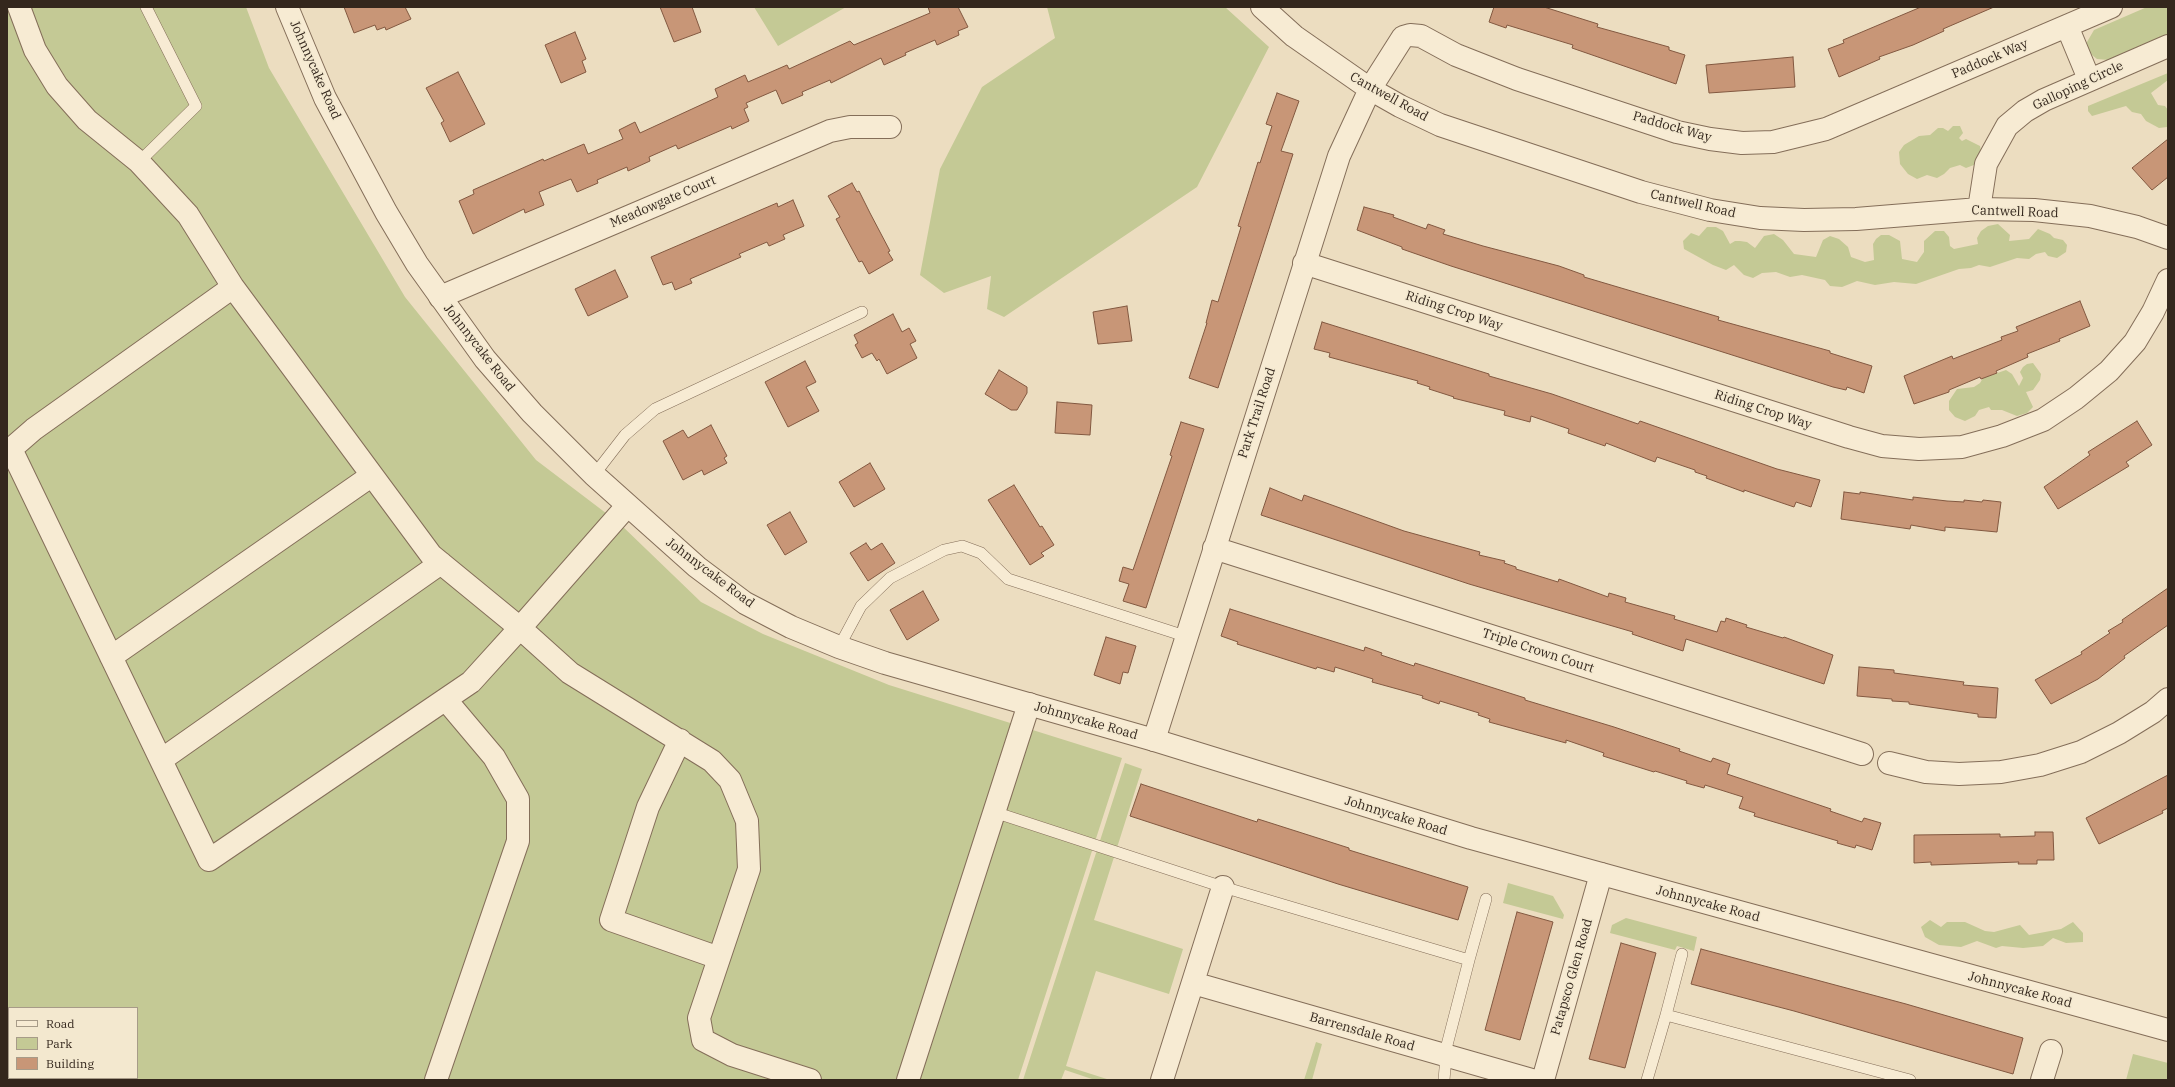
<!DOCTYPE html>
<style>
body{margin:0}
#map{position:relative;width:2175px;height:1087px;overflow:hidden;background:#ecddc0;font-family:"IBM Plex Serif",serif}
canvas{display:block}
.frame{position:absolute;inset:0;border:8px solid #34271d;pointer-events:none}
.legend{position:absolute;left:8px;top:1007px;width:130px;height:72px;box-sizing:border-box;background:#f3e8cf;border:1px solid #a79b88;margin:0;padding:5px 7px;list-style:none;font-size:12px;color:#34271d}
.legend li{display:flex;align-items:center;gap:8px;height:20px}
.legend b{width:20px;border:1px solid #a79b88}
</style>
<div id="map">
<canvas width="2175" height="1087"></canvas>
<div class="frame"></div>
<ul class="legend">
<li><b style="height:5px;background:#f7ebd3"></b>Road</li>
<li><b style="height:11px;background:#c4c995"></b>Park</li>
<li><b style="height:11px;background:#c89677"></b>Building</li>
</ul>
</div>
<script>
const g = document.querySelector('canvas').getContext('2d');
g.lineJoin = 'round';
function fillPath(path, color) { g.fillStyle = color; g.fill(path, 'evenodd'); }
const shape = rows => new Path2D(rows.map(r => 'M' + r).join(''));
function trace(path, color, width, dash) { g.strokeStyle = color; g.lineWidth = width; g.lineCap = dash ? 'butt' : 'round'; g.setLineDash(dash || []); g.stroke(path); }
function write(font, color, halo, rows, align = 'center') {
  g.font = font + ' "IBM Plex Serif",serif'; g.lineWidth = 3; g.setLineDash([]); g.textBaseline = 'middle'; g.strokeStyle = halo; g.fillStyle = color; for (const [text, x, y, turn = 0] of rows) {
    g.save(); g.translate(x, y); g.rotate((+turn || 0) * Math.PI / 180); g.textAlign = isNaN(turn) ? turn : align; if (halo) g.strokeText(text, 0, 0); g.fillText(text, 0, 0); g.restore();
  }
}
fillPath(shape([
 [7,7,246,7,269,68,405,297,536,460,619,523,701,602,763,634,889,685,1122,758,1018,1080,7,1080],
 [9,1008,137,1008,137,1078,9,1078],
 [754,7,846,7,778,46],
 [1047,7,1225,7,1269,47,1197,187,1004,317,987,309,991,276,944,293,920,275,940,169,982,87,1055,38],
 [2147,7,2168,7,2168,35,2109,60,2097,59,2092,55,2087,47,2087,42,2094,30],
 [2168,73,2168,80,2151,93,2158,105,2165,106,2168,110,2167,127,2159,128,2146,121,2141,114,2132,112,2126,106,2092,116,2088,111,2088,106],
 [1953,126,1960,126,1963,133,1959,138,1962,141,1966,139,1980,146,1982,155,1979,163,1966,168,1960,165,1950,168,1944,174,1937,178,1927,175,1917,179,1908,174,1900,164,1899,152,1904,145,1919,136,1930,135,1938,128,1943,128,1948,131],
 [1998,224,2010,235,2009,241,2029,239,2038,229,2050,234,2054,238,2063,240,2067,245,2066,252,2057,258,2048,256,2045,252,2036,254,2029,259,2017,258,1990,267,1979,265,1971,268,1959,269,1916,284,1894,282,1875,285,1857,281,1842,287,1830,286,1825,280,1802,275,1790,277,1776,272,1762,273,1753,278,1744,275,1734,265,1726,270,1713,265,1684,249,1683,241,1691,233,1699,236,1707,227,1716,227,1723,231,1730,244,1735,241,1740,241,1747,242,1755,248,1764,236,1774,234,1783,240,1794,254,1816,257,1823,240,1830,236,1839,239,1848,247,1851,257,1865,262,1874,260,1873,244,1876,239,1881,235,1889,235,1900,241,1902,259,1917,262,1924,252,1924,241,1935,231,1944,231,1949,237,1950,246,1954,249,1978,244,1977,238,1981,231,1988,226],
 [2033,363,2041,374,2040,380,2033,390,2026,392,2033,407,2027,413,2017,416,2002,410,1991,410,1989,407,1979,410,1975,416,1965,421,1955,417,1949,410,1949,401,1957,389,1974,387,1980,383,1983,378,2006,370,2012,374,2019,386,2023,378,2020,372,2023,367,2027,364],
 [1125,763,1142,769,1094,920,1183,949,1169,994,1096,971,1066,1066,1110,1080,1095,1080,1065,1070,1061,1080,1023,1080],
 [1508,883,1553,896,1564,915,1563,919,1503,903],
 [1626,918,1697,937,1694,951,1677,946,1675,950,1610,933,1612,925],
 [1930,920,1941,927,1947,922,1965,922,1985,931,1994,932,2020,925,2029,935,2061,929,2073,922,2083,933,2083,942,2066,943,2053,938,2043,946,2023,948,2002,946,1996,948,1977,941,1961,947,1939,945,1925,937,1921,927],
 [1316,1042,1322,1044,1312,1080,1304,1080],
 [2133,1054,2168,1063,2168,1080,2126,1080]
]), '#c4c995');
const building = shape([
 [344,7,405,7,411,19,386,30,385,27,377,30,375,25,354,33,344,7],
 [660,7,692,7,701,32,674,42,660,7],
 [928,7,958,7,968,27,958,31,959,35,937,45,935,40,905,53,906,55,884,65,881,58,831,83,830,80,802,92,803,95,782,104,776,90,746,103,748,107,744,109,749,121,732,129,731,126,678,149,676,145,649,157,650,161,628,171,627,167,597,180,598,183,577,192,571,179,539,192,544,205,525,213,524,209,473,234,459,201,474,194,473,190,543,159,544,161,584,144,588,154,623,139,619,130,635,122,640,133,718,97,715,89,745,75,748,82,787,65,789,69,850,41,854,45,930,13,928,7],
 [1494,7,1544,7,1598,24,1597,27,1669,47,1669,50,1685,55,1676,84,1572,48,1573,45,1507,25,1506,28,1489,22,1494,7],
 [1921,7,1994,7,1943,29,1944,31,1913,45,1879,57,1880,59,1839,77,1828,49,1844,43,1843,40,1921,7],
 [575,32,586,59,582,61,586,72,561,83,545,45,575,32],
 [1793,57,1795,87,1709,93,1706,65,1793,57],
 [458,72,485,124,450,142,441,123,444,121,426,88,458,72],
 [1277,93,1299,101,1281,151,1293,154,1218,388,1189,378,1207,323,1206,323,1212,300,1218,302,1241,227,1238,226,1258,162,1260,163,1272,126,1266,124,1277,93],
 [2168,139,2168,177,2152,190,2132,168,2168,139],
 [852,183,857,192,859,191,870,213,890,251,888,252,893,260,869,274,862,261,859,262,845,236,836,219,840,217,828,196,852,183],
 [793,200,804,226,783,235,785,239,769,246,767,242,739,254,741,257,690,279,692,283,675,290,672,282,663,285,651,257,777,203,778,207,793,200],
 [1364,207,1394,215,1393,217,1426,229,1428,224,1445,230,1443,234,1483,246,1559,266,1584,275,1584,277,1719,317,1718,320,1830,351,1830,353,1872,366,1864,393,1847,387,1846,390,1833,387,1770,367,1451,266,1402,249,1402,247,1357,230,1364,207],
 [615,270,628,297,588,316,575,289,615,270],
 [2080,301,2090,326,2059,339,2060,341,2027,354,2028,357,1996,371,1997,373,1981,379,1980,377,1949,390,1949,392,1914,404,1904,376,1952,356,1953,359,2002,340,2001,337,2018,331,2016,327,2080,301],
 [1127,306,1132,341,1098,344,1093,312,1127,306],
 [893,314,902,332,909,328,916,341,910,344,917,358,887,374,879,359,877,361,872,353,862,358,855,345,858,343,854,335,893,314],
 [1322,322,1489,374,1489,376,1552,394,1638,424,1640,421,1777,469,1820,480,1811,507,1796,502,1794,507,1744,490,1744,492,1706,478,1707,476,1695,472,1695,470,1657,457,1655,462,1606,443,1605,446,1568,433,1569,429,1531,416,1530,422,1504,415,1505,411,1453,398,1454,397,1429,389,1430,387,1417,383,1418,381,1329,357,1330,353,1314,349,1322,322],
 [805,361,816,382,806,387,819,411,788,427,765,382,805,361],
 [999,370,1027,387,1027,393,1017,410,1011,410,985,394,999,370],
 [1057,402,1092,405,1090,435,1055,433,1057,402],
 [2137,421,2152,445,2126,462,2129,466,2058,509,2044,487,2090,455,2088,452,2137,421],
 [1181,422,1204,429,1146,608,1123,601,1129,584,1119,581,1123,567,1133,570,1172,456,1170,455,1181,422],
 [711,425,727,456,724,458,727,463,704,475,702,470,683,480,663,441,683,430,688,438,711,425],
 [870,463,885,489,854,507,839,482,870,463],
 [1014,485,1040,527,1042,526,1054,545,1041,553,1044,556,1030,565,988,500,1014,485],
 [1270,488,1302,501,1304,495,1404,531,1480,552,1479,555,1505,561,1504,563,1516,567,1516,569,1558,582,1559,579,1608,597,1609,593,1626,598,1625,602,1675,616,1674,619,1717,632,1721,621,1725,622,1726,618,1747,625,1746,627,1783,638,1784,637,1833,655,1824,684,1686,639,1683,651,1632,634,1633,632,1469,584,1261,515,1270,488],
 [1844,492,1860,494,1860,492,1913,500,1913,497,1947,501,1964,502,1964,500,1982,502,1983,500,2001,502,1997,532,1945,527,1945,531,1911,525,1910,529,1841,519,1844,492],
 [790,512,807,542,785,555,767,525,790,512],
 [866,543,871,550,882,543,895,563,868,581,850,553,866,543],
 [2168,588,2168,625,2124,656,2125,658,2098,679,2051,704,2035,680,2082,654,2081,652,2110,633,2108,631,2123,622,2122,620,2168,588],
 [923,591,939,620,907,640,890,610,923,591],
 [1230,609,1364,651,1365,647,1382,653,1381,655,1414,666,1415,663,1525,698,1525,700,1614,727,1680,749,1679,751,1711,762,1713,758,1730,764,1727,774,1831,809,1830,811,1862,822,1864,818,1881,823,1872,850,1856,845,1855,848,1837,843,1838,841,1754,816,1755,813,1739,808,1743,797,1705,785,1704,788,1686,783,1687,781,1655,771,1654,772,1603,756,1604,753,1566,740,1566,743,1489,722,1490,719,1478,715,1479,713,1440,701,1439,704,1422,698,1423,696,1372,682,1373,679,1335,667,1334,672,1317,667,1316,669,1237,644,1238,642,1221,636,1230,609],
 [1106,637,1136,646,1128,673,1123,672,1120,684,1094,675,1106,637],
 [1859,667,1894,670,1894,673,1964,682,1963,685,1998,688,1996,718,1978,717,1978,714,1909,704,1909,702,1892,701,1892,699,1857,696,1859,667],
 [2168,775,2168,808,2162,811,2163,813,2099,844,2086,818,2168,775],
 [1141,784,1257,822,1258,819,1349,848,1349,850,1468,887,1458,920,1338,884,1130,816,1141,784],
 [2035,832,2053,832,2054,860,2037,860,2037,864,2018,864,2019,862,1931,865,1931,862,1914,863,1914,835,2000,834,2000,837,2035,836,2035,832],
 [1517,912,1553,922,1520,1040,1485,1030,1517,912],
 [1621,943,1656,953,1625,1068,1589,1059,1621,943],
 [1701,949,1906,1004,2023,1038,2013,1074,1794,1011,1691,984,1701,949]
]);
fillPath(building, '#c89677');
trace(building, '#825840', 1);
const service = shape([
 [139,162,196,106,146,7],
 [594,475,625,435,655,409,862,312],
 [839,647,861,606,890,578,944,550,962,546,981,553,1008,579,1188,637],
 [994,812,1223,887,1469,960,1447,1045,1444,1080],
 [1469,960,1486,899],
 [1666,1015,1682,954],
 [1647,1080,1666,1015,1910,1080]
]);
const minor = shape([
 [19,7,35,50,57,86,87,120,139,162,188,215,233,287],
 [1262,7,1294,36,1370,89,1400,106,1440,125,1641,192,1710,210,1760,218,1804,220,1856,219,1979,209,2034,210,2090,216,2137,227,2168,238],
 [2067,26,2089,79],
 [1979,209,1986,164,2007,126,2025,111,2044,100,2168,46],
 [1304,263,1849,437,1882,446,1919,449,1962,447,2002,436,2043,420,2076,398,2109,371,2135,342,2153,312,2168,280],
 [440,297,830,131,850,127,890,127],
 [627,506,520,628,471,682,209,860,11,449,34,429,233,287,431,555,520,628,570,673,712,761,730,780,747,821,749,869,699,1018,703,1040,732,1055,810,1080],
 [1214,548,1862,754],
 [111,657,371,476],
 [680,740,648,807,611,920,719,958],
 [1154,740,1339,156,1370,89,1403,37,1410,35,1421,36,1456,55,1517,79,1677,132,1710,139,1742,143,1773,142,1826,129,2111,7],
 [161,760,441,563],
 [1889,763,1926,772,1959,774,2001,772,2040,765,2081,752,2119,733,2153,712,2168,699],
 [1193,983,1532,1080],
 [436,1080,518,841,518,799,494,757,446,700],
 [908,1080,1029,704],
 [1162,1080,1223,887],
 [1543,1080,1601,874],
 [2042,1080,2051,1051]
]);
const tertiary = shape([
 [287,7,325,98,386,212,417,264,485,359,532,413,594,475,697,567,745,603,791,627,839,647,885,663,1154,740,1471,838,2168,1030]
]);
trace(service, '#846e59', 12);
trace(minor, '#846e59', 24);
trace(tertiary, '#846e59', 24);
trace(service, '#f7ebd3', 11);
trace(minor, '#f7ebd3', 22);
trace(tertiary, '#f7ebd3', 22);
write('13px', '#34271d', '#f3e8cf', [
 ["Paddock Way",1990,59,-23],
 ["Johnnycake Road",315,70,66],
 ["Galloping Circle",2078,86,-25],
 ["Cantwell Road",1389,97,29],
 ["Paddock Way",1672,127,16],
 ["Meadowgate Court",663,202,-23],
 ["Cantwell Road",1693,204,13],
 ["Cantwell Road",2015,212,2],
 ["Riding Crop Way",1454,311,18],
 ["Johnnycake Road",479,348,52],
 ["Riding Crop Way",1763,410,18],
 ["Park Trail Road",1257,413,-72],
 ["Johnnycake Road",710,573,37],
 ["Triple Crown Court",1538,651,18],
 ["Johnnycake Road",1086,721,16],
 ["Johnnycake Road",1396,816,17],
 ["Johnnycake Road",1708,904,15],
 ["Patapsco Glen Road",1572,977,-74],
 ["Johnnycake Road",2020,990,15],
 ["Barrensdale Road",1362,1032,16]
]);
</script>
